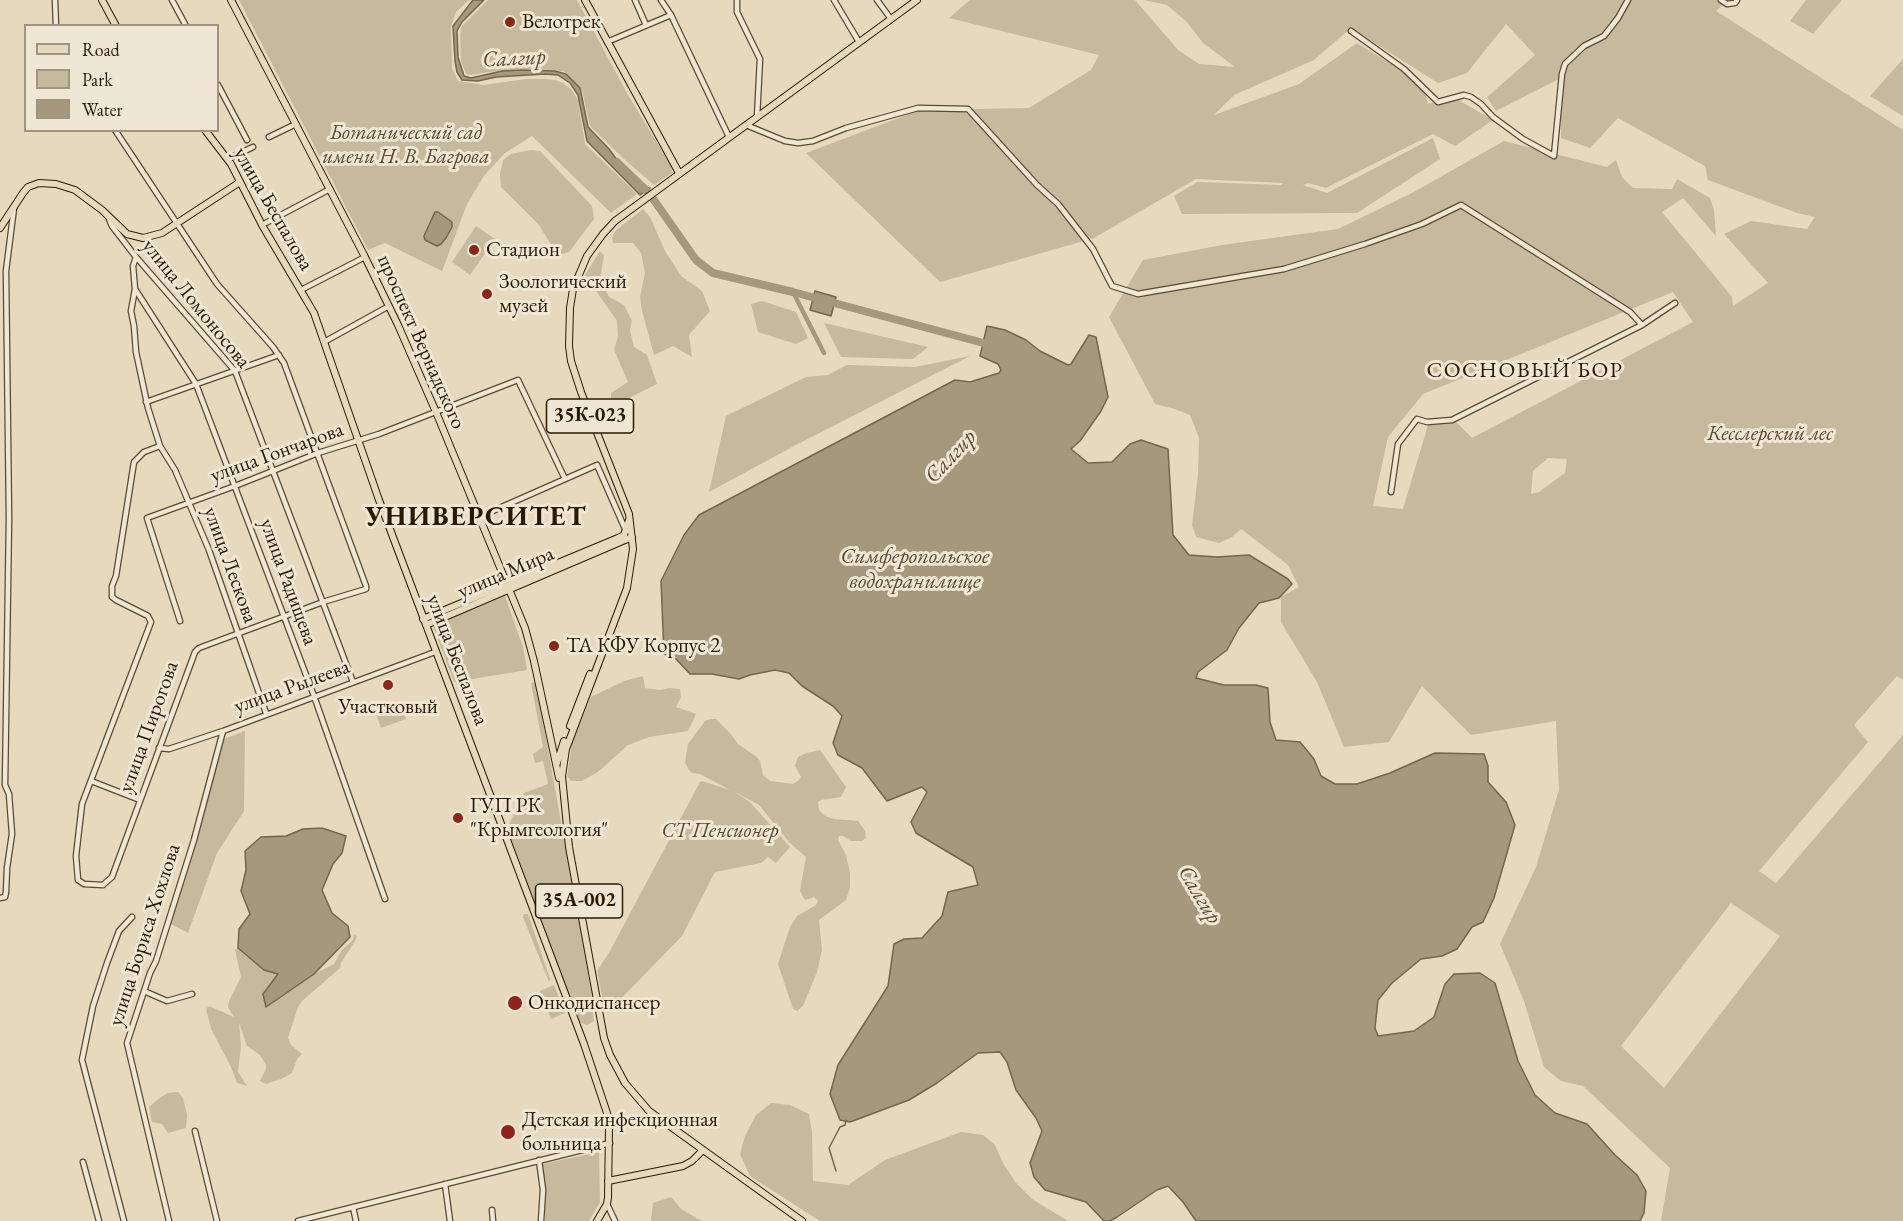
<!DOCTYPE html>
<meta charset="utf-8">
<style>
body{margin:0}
#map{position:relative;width:1903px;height:1221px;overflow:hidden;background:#e6d9bd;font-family:"EB Garamond",serif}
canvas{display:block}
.legend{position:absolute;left:24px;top:24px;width:195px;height:108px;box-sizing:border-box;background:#efe6d4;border:2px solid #a09480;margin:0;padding:8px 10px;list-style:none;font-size:18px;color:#2a1a02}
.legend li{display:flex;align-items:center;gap:12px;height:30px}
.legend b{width:30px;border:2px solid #a09480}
</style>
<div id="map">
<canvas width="1903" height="1221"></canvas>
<ul class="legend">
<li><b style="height:8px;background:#e6d9bd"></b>Road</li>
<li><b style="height:16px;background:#c6b99d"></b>Park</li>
<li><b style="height:16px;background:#a6987d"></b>Water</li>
</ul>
</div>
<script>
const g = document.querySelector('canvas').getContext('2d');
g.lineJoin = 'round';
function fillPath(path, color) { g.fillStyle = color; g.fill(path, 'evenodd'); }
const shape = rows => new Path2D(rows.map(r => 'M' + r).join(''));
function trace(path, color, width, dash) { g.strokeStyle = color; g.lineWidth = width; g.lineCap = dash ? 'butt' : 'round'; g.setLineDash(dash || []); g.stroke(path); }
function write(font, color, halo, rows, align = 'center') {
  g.font = font + ' "EB Garamond",serif'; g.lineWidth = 6; g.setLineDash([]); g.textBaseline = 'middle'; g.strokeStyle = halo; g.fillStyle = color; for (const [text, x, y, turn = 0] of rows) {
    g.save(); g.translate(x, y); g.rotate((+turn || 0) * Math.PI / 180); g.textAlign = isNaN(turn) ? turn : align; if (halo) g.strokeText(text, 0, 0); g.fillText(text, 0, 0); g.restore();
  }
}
fillPath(shape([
 [239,0,469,0,456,12,451,26,452,68,458,81,484,85,526,79,545,79,555,80,563,83,571,89,578,100,585,144,637,194,611,213,532,136,505,153,484,176,467,204,442,271,385,243,368,250],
 [488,0,577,0,628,95,671,166,672,173,654,185,624,159,590,126,582,90,565,72,557,70,528,69,501,70,471,75,466,74,461,61,460,34,462,26],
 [970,0,1135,0,1178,50,1199,64,1235,67,1203,43,1187,22,1167,5,1144,0,1728,0,1716,11,1903,130,1903,680,1897,676,1854,725,1868,742,1759,871,1776,883,1903,735,1903,1221,1661,1221,1670,1168,1583,1086,1561,1081,1544,1067,1524,1001,1500,944,1536,867,1559,790,1556,721,1471,735,1422,686,1389,742,1344,747,1317,682,1281,622,1281,597,1299,587,1288,565,1241,529,1232,537,1219,543,1196,537,1192,525,1198,475,1199,438,1190,415,1175,409,1155,404,1109,317,1143,260,1222,245,1338,229,1412,193,1504,141,1607,167,1616,160,1622,177,1633,188,1672,189,1677,179,1710,198,1714,210,1716,236,1683,198,1662,212,1732,297,1733,306,1768,283,1724,234,1751,221,1807,229,1815,217,1797,213,1708,180,1705,166,1618,118,1590,148,1561,138,1561,78,1496,111,1487,97,1535,55,1506,24,1467,73,1438,83,1351,28,1314,60,1234,95,1214,115,1299,84,1357,43,1423,84,1428,104,1453,97,1493,120,1455,146,1433,134,1326,188,1308,183,1303,185,1327,193,1433,138,1440,159,1357,213,1182,214,1174,196,1197,182,1281,185,1283,183,1196,179,1094,238,940,282,806,153,920,110,1029,108,1091,70,1099,55,949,18],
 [1673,292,1693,322,1472,438,1455,421,1428,425,1403,509,1373,506,1388,437,1423,394],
 [1548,458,1567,459,1565,473,1539,492,1531,494,1533,471],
 [1731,903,1780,936,1664,1088,1621,1046],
 [1806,0,1842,0,1813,34,1790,21],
 [1903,59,1903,116,1870,96],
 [531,150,540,151,592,206,594,219,569,252,562,254,553,248,539,225,501,187,500,174,503,160,511,154],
 [643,209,650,217,665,251,681,276,702,291,710,311,689,335,692,357,673,346,654,355,642,311,640,297,645,273,641,253,633,243,613,243,612,237,615,231],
 [476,226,495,239,470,275,452,262],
 [600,251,604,255,600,279,609,297,624,305,632,321,630,330,634,347,647,355,657,384,611,407,611,393,628,382,614,350,618,336,617,321,585,275],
 [762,301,796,312,808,338,796,344,758,332,751,304],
 [824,323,928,347,913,359,841,357],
 [970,356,796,445,709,492,726,416,806,377,828,375,847,365,915,367],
 [505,596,523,647,527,670,454,682,433,626],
 [643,676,645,688,660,690,670,688,680,689,681,697,676,707,696,714,688,731,649,737,628,745,598,772,582,781,571,781,567,776,572,743,591,697,624,681],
 [536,682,592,996,590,997,594,1021,587,1025,579,1022,507,828,524,793,548,784,543,761,535,763,533,754,543,747,531,683],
 [400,702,406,719,381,728,375,711],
 [710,719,716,719,730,733,738,744,757,757,760,761,763,775,770,781,793,784,799,780,801,777,795,766,798,757,806,753,820,750,825,757,846,787,841,797,821,800,818,802,819,810,825,816,834,819,858,821,865,831,866,838,862,841,851,841,843,836,839,836,838,840,846,855,850,873,850,888,846,900,819,920,822,950,817,972,803,1006,797,1011,793,1009,778,964,790,927,797,916,816,905,818,901,814,897,805,900,800,891,806,857,789,842,759,805,733,791,750,802,790,847,776,863,768,857,761,863,715,872,682,936,607,1013,604,1006,597,971,610,951,700,782,702,781,730,790,700,774,692,773,688,769,685,762,688,744,705,721],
 [245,731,244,811,217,853,188,933,171,924,224,739],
 [524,914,528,914,550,979,549,982,523,917],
 [354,934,357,936,355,941,341,963,340,968,302,1001,298,1007,288,1038,291,1045,302,1054,297,1059,292,1073,281,1079,266,1084,260,1081,266,1069,266,1065,260,1055,247,1046,239,1023,241,1046,238,1072,247,1086,237,1083,231,1067,211,1029,206,1009,209,1006,234,1017,228,1007,229,1001,241,977,235,950,238,948,246,956,279,974,263,994,266,1007,314,974,334,964,341,951,353,940],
 [554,985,565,1013,551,1019,540,991],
 [178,1092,183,1098,187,1115,186,1128,168,1133,162,1124,152,1122,149,1107,161,1097,168,1093],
 [771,1103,790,1105,809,1114,812,1132,813,1181,848,1185,885,1160,961,1132,983,1135,995,1145,1003,1163,1016,1183,1032,1199,1068,1221,820,1221,750,1176,740,1154,745,1136,756,1115],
 [599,1152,600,1202,589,1221,545,1221,543,1164],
 [671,1197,681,1209,702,1221,651,1221,653,1203]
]), '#c6b99d');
const water = shape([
 [473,0,484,0,462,22,457,31,458,57,464,76,471,78,502,71,522,70,555,71,566,74,580,88,588,127,609,149,630,178,642,187,650,188,640,195,587,141,578,95,570,83,558,75,545,74,496,77,478,81,462,80,457,72,455,61,453,26,473,0],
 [435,212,438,212,452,222,452,227,446,238,441,244,437,246,425,240,424,236,435,212],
 [815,291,836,297,831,316,810,310,815,291],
 [987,326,1005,330,1026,340,1040,351,1068,365,1071,364,1089,335,1096,337,1108,397,1101,411,1080,441,1071,449,1088,463,1112,462,1130,444,1141,440,1168,449,1173,535,1189,555,1217,557,1249,555,1288,579,1292,584,1279,598,1259,603,1239,628,1227,650,1198,672,1196,678,1224,685,1256,685,1268,688,1270,722,1276,740,1300,742,1314,759,1321,776,1335,784,1357,784,1390,773,1435,753,1484,754,1488,766,1488,782,1506,802,1515,825,1494,898,1483,922,1472,927,1457,949,1442,956,1421,959,1392,983,1378,1000,1375,1028,1378,1036,1414,1031,1434,1017,1445,984,1454,974,1480,973,1495,983,1518,1061,1535,1095,1555,1113,1587,1124,1615,1155,1637,1175,1646,1191,1644,1213,1640,1221,1196,1221,1183,1202,1168,1186,1157,1190,1117,1217,1110,1221,1104,1221,1086,1202,1045,1190,1034,1177,1030,1163,1042,1131,1036,1118,1016,1090,1007,1062,1000,1052,978,1053,937,1083,909,1100,850,1122,840,1120,830,1094,838,1065,888,986,894,944,904,939,922,938,942,916,948,892,978,885,973,867,916,833,911,822,927,792,922,787,887,801,862,768,838,755,833,743,842,716,833,706,802,686,789,673,775,670,750,675,739,679,712,674,690,674,676,659,664,654,661,581,684,535,699,515,955,380,970,382,999,373,1001,370,998,364,980,356,987,326],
 [322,828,346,836,342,853,333,864,322,890,332,913,348,926,350,937,314,974,266,1007,263,994,278,974,264,970,238,948,239,929,250,914,241,891,246,870,245,851,261,837,286,836,303,829,322,828]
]);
fillPath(water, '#a6987d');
trace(water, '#74664c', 1.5);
trace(shape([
 [836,1171,829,1148,840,1127,845,1125,846,1120]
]), '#74664c', 1.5);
trace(shape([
 [793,292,824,353]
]), '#a6987d', 4.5);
trace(shape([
 [617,162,649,193,696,260,713,273,793,292,991,345]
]), '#a6987d', 8);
const minor = shape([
 [55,0,56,26],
 [172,0,186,26],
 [635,0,646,25],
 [661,0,671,15,729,137],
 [737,0,737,12,760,59,757,117],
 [834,0,859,42],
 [877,0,891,19],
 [1721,0,1727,4,1735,3,1737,0],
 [1351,31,1404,69,1438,102,1464,95,1471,97,1481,104,1493,117,1523,139,1554,156,1562,74,1565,64,1584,46,1604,36,1618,18,1628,0],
 [607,42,671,15],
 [218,85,247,140],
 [746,125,785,141,798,143,813,141,846,128,918,108,968,109,1037,185,1058,204,1093,249,1112,286,1138,294,1284,269,1365,244,1422,224,1461,205,1630,312,1642,325],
 [115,130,217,284,273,347,284,363,366,586,366,589,323,602,199,648,195,652,112,877,103,885,84,884,78,880,76,856,82,804,151,622,148,616,116,600,112,597,112,586,116,576,134,462,144,452,160,446],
 [269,137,296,124],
 [228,159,253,147],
 [109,219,112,226,136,257,235,371,353,682],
 [262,225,330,189],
 [136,257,133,266,135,289,131,311,134,326,136,352,148,408,160,446,175,470,209,550,266,713],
 [135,289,196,384,314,696,385,899],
 [301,290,365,257],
 [324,342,389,306],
 [146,402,279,355],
 [1391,492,1398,444,1417,419,1427,422,1452,420,1642,325,1675,303],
 [479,517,597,465,626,531],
 [180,621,147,518,235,486,318,453,379,434,518,380,565,479],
 [159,748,169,749,223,731,435,652],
 [91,781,140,800],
 [0,898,5,897,6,892,7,868,12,834,9,794,5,785,9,518,6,271,14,208],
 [144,991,167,1001,192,994],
 [195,1131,217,1221],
 [539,1160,543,1190,541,1221],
 [83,1162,99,1221],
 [445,1184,450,1221],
 [607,1204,615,1221],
 [353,1207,356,1221],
 [492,1210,493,1221],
 [124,1221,82,1060,93,1006,107,963,119,931,132,917],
 [169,1221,127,1043,150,973,156,961,194,840,223,731],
 [298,1221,610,1143]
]);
const major = shape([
 [102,0,116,26],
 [231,0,365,257,398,325,436,412,525,628,534,661,559,778],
 [585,0,679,173],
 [205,130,231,164,262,225,314,313,379,500,584,1044,607,1113,609,1128,608,1198,607,1204,597,1221],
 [0,228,23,193,28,187,39,183,56,184,75,190,102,210,127,234,143,238,162,233,240,182],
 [423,619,618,538,624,535,629,520],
 [426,625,632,537],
 [570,726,590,674],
 [557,763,564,741],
 [608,1181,683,1166,692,1161,703,1150],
 [802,1221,649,1111,625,1083,610,1055,604,1038,569,847,562,776,566,749,627,588,633,549,629,514,581,392,571,361,569,346,570,308,573,289,587,256,603,234,615,221,917,0]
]);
trace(minor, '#594a31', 7);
trace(major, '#2a1a02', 8);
trace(minor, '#efe6d4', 4.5);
trace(major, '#e6d9bd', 6);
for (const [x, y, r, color] of [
 [510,22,6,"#8f2418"],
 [474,250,6,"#8f2418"],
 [487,294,6,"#8f2418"],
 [554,646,6,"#8f2418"],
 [388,685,6,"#8f2418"],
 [458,818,6,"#8f2418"],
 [515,1003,8,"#8f2418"],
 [508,1132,8,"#8f2418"]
]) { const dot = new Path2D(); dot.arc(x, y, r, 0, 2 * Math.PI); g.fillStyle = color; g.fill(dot); trace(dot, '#efe6d4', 2); }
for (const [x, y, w] of [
 [590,416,87],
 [579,901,87]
]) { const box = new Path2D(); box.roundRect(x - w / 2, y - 17, w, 34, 4.5); g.fillStyle = '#efe6d4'; g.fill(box); trace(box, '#2a1a02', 1.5); }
write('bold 20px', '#2a1a02', null, [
 ["35К-023",590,416],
 ["35А-002",579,901]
]);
write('21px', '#2a1a02', '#efe6d4', [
 ["Велотрек",522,22],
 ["Стадион",486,250],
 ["Зоологический",499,282],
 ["музей",499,306],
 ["ТА КФУ Корпус 2",566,646],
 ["Участковый",388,707,"center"],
 ["ГУП РК",470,806],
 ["\"Крымгеология\"",470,830],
 ["Онкодиспансер",528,1003],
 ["Детская инфекционная",522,1120],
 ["больница",522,1144]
], 'left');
write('italic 21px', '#594a30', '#efe6d4', [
 ["Ботанический сад",406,133],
 ["имени Н. В. Багрова",406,157],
 ["Кесслерский лес",1770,434],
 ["СТ Пенсионер",720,831]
]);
write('21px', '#2a1a02', '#efe6d4', [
 ["улица Беспалова",273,209,60],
 ["улица Ломоносова",196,304,51],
 ["проспект Вернадского",421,342,66],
 ["улица Гончарова",277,453,-20],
 ["улица Лескова",230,565,70],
 ["улица Мира",506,573,-23],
 ["улица Радищева",288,582,70],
 ["улица Беспалова",457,660,69],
 ["улица Рылеева",292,687,-20],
 ["улица Пирогова",149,727,-70],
 ["улица Бориса Хохлова",145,935,-72]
]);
write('italic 22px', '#5c4c33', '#efe6d4', [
 ["Салгир",514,59,-3],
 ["Салгир",951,457,-47],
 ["Симферопольское",915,557],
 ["водохранилище",915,582],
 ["Салгир",1199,895,59]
]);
g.letterSpacing = '1.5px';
write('22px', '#2a1a02', '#efe6d4', [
 ["СОСНОВЫЙ БОР",1525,371]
]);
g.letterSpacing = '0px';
g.letterSpacing = '1.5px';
write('bold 27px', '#2a1a02', '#efe6d4', [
 ["УНИВЕРСИТЕТ",476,518]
]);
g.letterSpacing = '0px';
</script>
